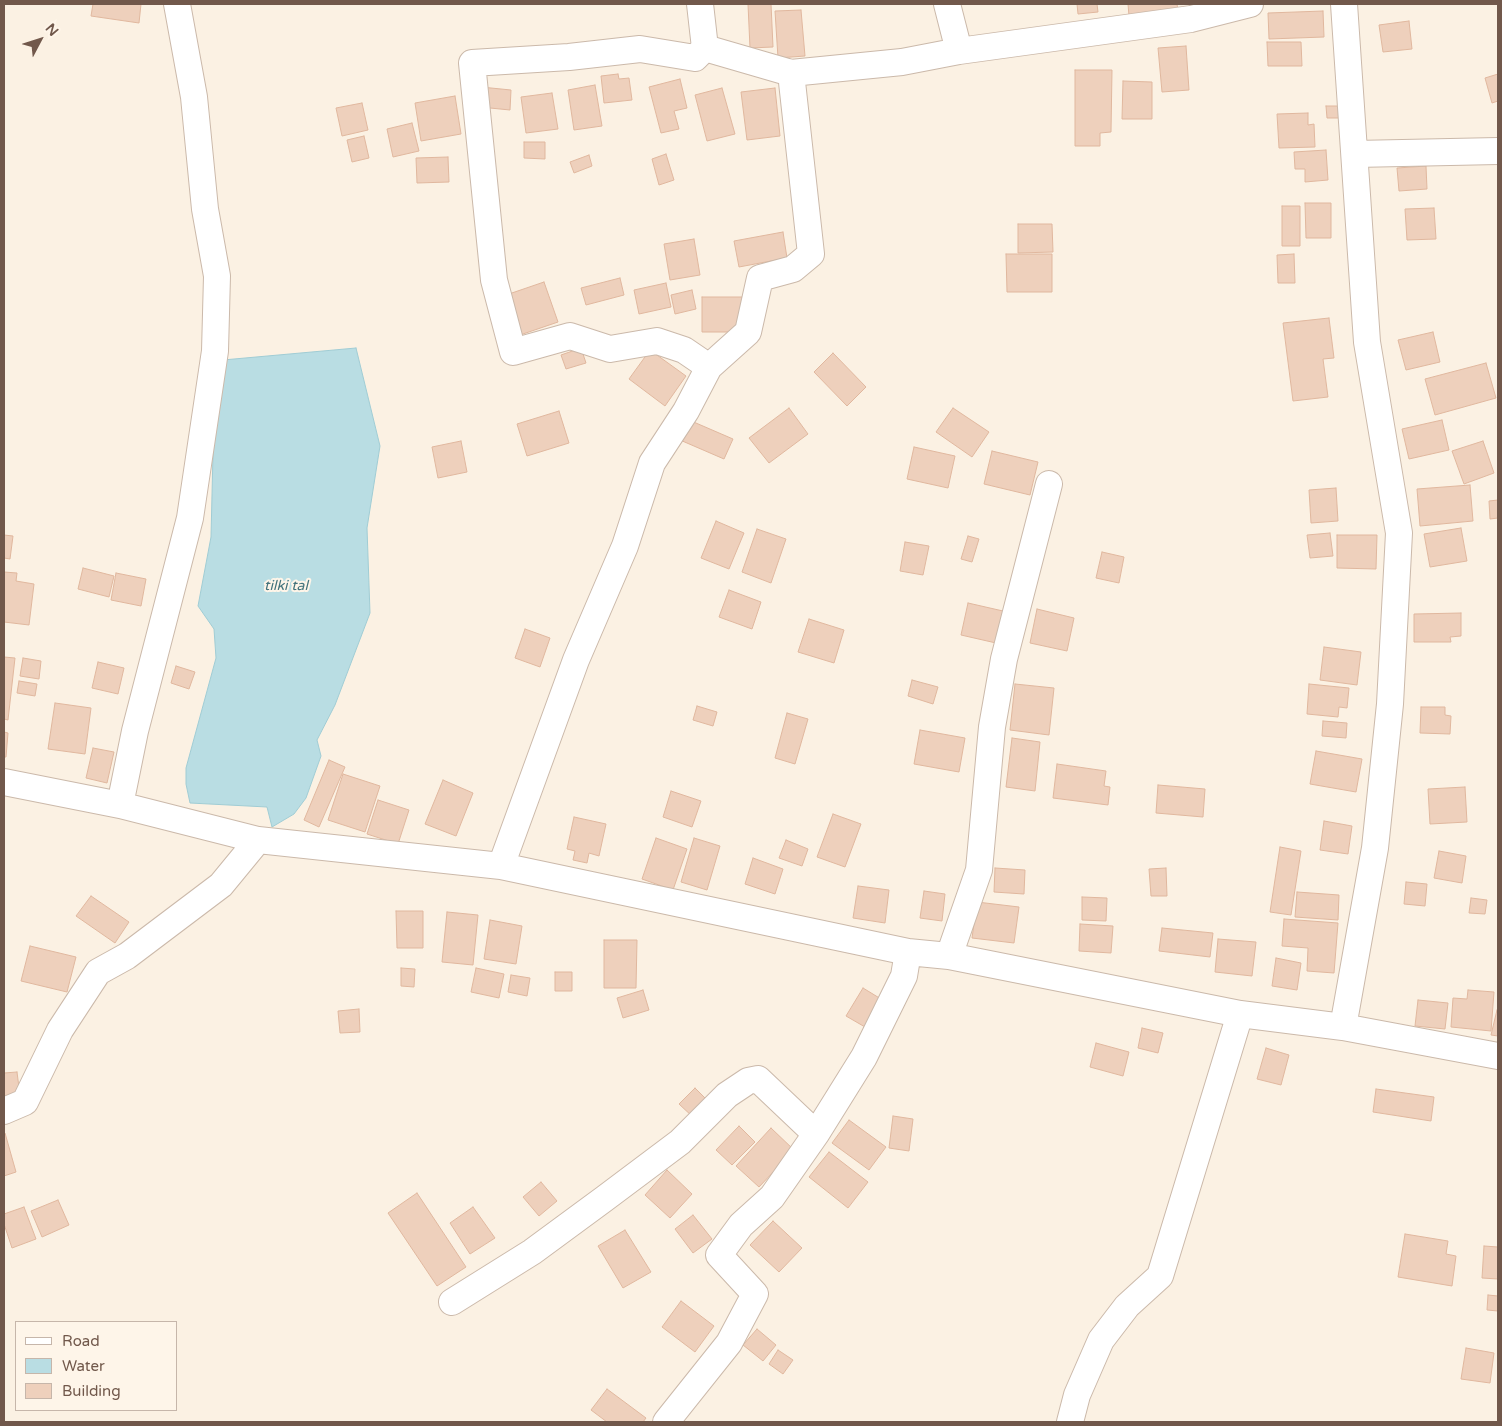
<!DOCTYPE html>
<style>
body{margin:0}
#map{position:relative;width:1502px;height:1426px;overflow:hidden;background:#fbf1e3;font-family:"Varela Round",sans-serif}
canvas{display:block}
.frame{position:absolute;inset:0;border:5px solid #71584b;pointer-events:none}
.legend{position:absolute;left:15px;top:1321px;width:162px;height:90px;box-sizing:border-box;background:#fef5e9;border:1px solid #c6b6aa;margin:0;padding:6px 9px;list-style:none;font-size:15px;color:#71584b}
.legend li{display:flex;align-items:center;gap:10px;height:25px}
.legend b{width:25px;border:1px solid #c6b6aa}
.north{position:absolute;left:15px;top:15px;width:50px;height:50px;-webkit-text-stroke:4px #fef5e9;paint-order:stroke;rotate:50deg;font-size:14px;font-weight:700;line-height:20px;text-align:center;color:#71584b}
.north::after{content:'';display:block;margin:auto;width:18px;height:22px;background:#71584b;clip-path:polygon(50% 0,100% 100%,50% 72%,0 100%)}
</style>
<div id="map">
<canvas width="1502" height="1426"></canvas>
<div class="frame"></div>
<ul class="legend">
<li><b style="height:6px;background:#fff"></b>Road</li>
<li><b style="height:14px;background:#b9dde3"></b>Water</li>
<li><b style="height:14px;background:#eed0bc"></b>Building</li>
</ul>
<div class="north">N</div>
</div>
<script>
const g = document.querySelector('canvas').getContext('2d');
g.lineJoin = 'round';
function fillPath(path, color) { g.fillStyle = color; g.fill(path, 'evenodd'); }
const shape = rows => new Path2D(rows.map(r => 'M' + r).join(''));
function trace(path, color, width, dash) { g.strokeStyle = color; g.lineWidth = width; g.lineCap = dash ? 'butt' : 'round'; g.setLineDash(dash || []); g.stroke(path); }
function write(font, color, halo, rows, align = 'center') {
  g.font = font + ' "Varela Round",sans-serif'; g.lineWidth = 4; g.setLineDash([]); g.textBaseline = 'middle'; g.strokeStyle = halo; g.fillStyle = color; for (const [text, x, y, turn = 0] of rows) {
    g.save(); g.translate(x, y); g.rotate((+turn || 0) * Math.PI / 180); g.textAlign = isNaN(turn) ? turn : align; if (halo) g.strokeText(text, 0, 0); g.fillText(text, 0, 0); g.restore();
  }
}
const water = shape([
 [356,348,380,446,367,528,370,613,335,705,317,740,321,756,306,798,294,814,272,827,267,807,190,803,186,784,186,768,216,658,214,629,198,606,211,537,213,453,223,360,356,348]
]);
fillPath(water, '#b9dde3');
trace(water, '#a0ccd4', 1);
const building = shape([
 [93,4,141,4,139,23,91,16,93,4],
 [748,4,771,4,773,47,750,48,748,4],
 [1077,4,1097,4,1098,12,1078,14,1077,4],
 [1128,4,1177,4,1178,11,1129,16,1128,4],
 [801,10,805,56,778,58,775,11,801,10],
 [1323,11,1324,37,1269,39,1268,13,1323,11],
 [1409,21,1412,49,1383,52,1379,25,1409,21],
 [1267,42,1301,42,1302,66,1268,66,1267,42],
 [1186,46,1189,90,1162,92,1158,48,1186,46],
 [1075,70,1112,70,1111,132,1100,133,1100,146,1075,146,1075,70],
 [618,74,619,79,629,78,632,100,604,103,601,76,618,74],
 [1498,74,1498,101,1492,103,1485,78,1498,74],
 [680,79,687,108,674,111,679,129,661,133,649,87,680,79],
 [1123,81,1152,82,1152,119,1122,119,1123,81],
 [595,85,602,126,574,130,568,90,595,85],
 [481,87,511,90,510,110,480,107,481,87],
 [722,88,735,134,707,141,695,95,722,88],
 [775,88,780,136,747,140,741,92,775,88],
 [552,93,558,129,526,133,521,97,552,93],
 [455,96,461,134,421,141,415,103,455,96],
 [362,103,368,130,342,136,336,108,362,103],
 [1326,106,1341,106,1342,118,1327,118,1326,106],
 [1308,113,1308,125,1314,124,1315,147,1279,148,1277,114,1308,113],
 [412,123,419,151,393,157,387,129,412,123],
 [364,136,369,158,352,162,347,140,364,136],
 [524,142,545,142,545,159,524,158,524,142],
 [1326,150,1328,180,1305,182,1305,169,1295,169,1294,152,1326,150],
 [666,154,674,180,659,185,652,159,666,154],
 [589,155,592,166,574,173,570,162,589,155],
 [448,157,449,182,417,183,416,158,448,157],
 [1426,166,1427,189,1399,191,1397,168,1426,166],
 [1305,203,1331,203,1331,238,1306,238,1305,203],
 [1282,206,1300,206,1300,246,1282,246,1282,206],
 [1434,208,1436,239,1407,240,1405,209,1434,208],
 [1018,224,1052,224,1053,252,1018,253,1018,224],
 [783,232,787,258,739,267,734,241,783,232],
 [694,239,700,275,670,280,664,244,694,239],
 [1006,254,1052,254,1052,292,1007,292,1006,254],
 [1294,254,1295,283,1278,283,1277,255,1294,254],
 [620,278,624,295,586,305,581,288,620,278],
 [544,282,558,322,520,335,506,295,544,282],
 [666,283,671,307,639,314,634,290,666,283],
 [692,290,696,309,675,314,671,295,692,290],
 [702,297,745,297,745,332,702,332,702,297],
 [1329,318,1334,358,1323,359,1328,397,1293,401,1283,323,1329,318],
 [1433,332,1440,362,1406,370,1398,340,1433,332],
 [581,348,586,363,566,369,561,355,581,348],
 [650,350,686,376,665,406,629,379,650,350],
 [833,353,866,387,847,406,814,372,833,353],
 [1486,363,1496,398,1435,415,1425,379,1486,363],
 [789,408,808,434,769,463,749,438,789,408],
 [953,408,989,432,972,457,936,432,953,408],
 [559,411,569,443,527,456,517,424,559,411],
 [689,420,733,439,724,459,680,440,689,420],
 [1442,420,1449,450,1409,459,1402,429,1442,420],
 [461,441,467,472,438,478,432,447,461,441],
 [1483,441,1494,473,1464,484,1452,451,1483,441],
 [914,447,955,456,948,488,907,479,914,447],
 [992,451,1038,462,1030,495,984,484,992,451],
 [1470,485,1473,521,1420,526,1417,489,1470,485],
 [1336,488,1338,521,1311,523,1309,490,1336,488],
 [1498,500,1498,518,1490,519,1489,501,1498,500],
 [716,521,744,533,729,569,701,558,716,521],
 [1461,528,1467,561,1430,567,1424,534,1461,528],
 [757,529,786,539,771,583,742,572,757,529],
 [1330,533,1333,556,1310,558,1307,535,1330,533],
 [4,535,13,536,10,559,4,558,4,535],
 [1337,535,1377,535,1376,569,1337,568,1337,535],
 [968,536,979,539,972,562,961,559,968,536],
 [905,542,929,546,923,575,900,571,905,542],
 [1102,552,1124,557,1119,583,1096,578,1102,552],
 [83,568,114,576,109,597,78,589,83,568],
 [4,572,17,573,16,581,34,584,29,625,4,622,4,572],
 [116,573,146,579,141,606,111,600,116,573],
 [729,590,761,602,752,629,719,617,729,590],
 [968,603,1003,611,996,643,961,635,968,603],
 [1037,609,1074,618,1067,651,1030,643,1037,609],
 [1461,613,1461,636,1450,637,1451,642,1414,642,1414,614,1461,613],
 [809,619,844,630,834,663,798,652,809,619],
 [525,629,550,638,540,667,515,658,525,629],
 [1324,647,1361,652,1357,685,1320,680,1324,647],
 [4,657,15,658,8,720,4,719,4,657],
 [23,658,41,661,39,679,20,676,23,658],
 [98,662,124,668,118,694,92,688,98,662],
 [176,666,195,672,189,689,171,683,176,666],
 [912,680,938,687,933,704,908,696,912,680],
 [19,681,37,684,35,696,17,693,19,681],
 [1015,684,1054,688,1049,735,1010,730,1015,684],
 [1309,684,1349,688,1347,708,1339,707,1338,717,1307,714,1309,684],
 [55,703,91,708,85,754,48,749,55,703],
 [697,706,717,712,713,726,693,720,697,706],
 [1421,707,1445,707,1445,715,1451,716,1450,734,1420,733,1421,707],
 [787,713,808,719,795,764,775,758,787,713],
 [1323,721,1347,723,1346,738,1322,736,1323,721],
 [920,730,965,738,959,772,914,764,920,730],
 [4,732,8,733,6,757,4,757,4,732],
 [1012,738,1040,742,1035,791,1006,787,1012,738],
 [93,748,114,752,107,783,86,778,93,748],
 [1316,751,1362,759,1356,792,1310,784,1316,751],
 [329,760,345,767,319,827,304,820,329,760],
 [1057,764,1106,771,1104,786,1110,787,1108,805,1053,798,1057,764],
 [343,774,380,786,365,832,328,820,343,774],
 [443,780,473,793,456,836,425,824,443,780],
 [1158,785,1205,789,1203,817,1156,813,1158,785],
 [1465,787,1467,822,1430,824,1428,789,1465,787],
 [671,791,701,801,692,827,663,817,671,791],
 [378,800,409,810,398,844,367,834,378,800],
 [833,814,861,824,845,867,817,857,833,814],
 [574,817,606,824,599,856,589,853,587,863,573,860,575,851,567,849,574,817],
 [1324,821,1352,826,1348,854,1320,850,1324,821],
 [656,838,687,849,673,890,642,879,656,838],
 [694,838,720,846,707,890,681,882,694,838],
 [786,840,808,849,802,866,779,858,786,840],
 [1280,847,1301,851,1291,915,1270,912,1280,847],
 [1439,851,1466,856,1462,883,1434,878,1439,851],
 [753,858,783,869,775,894,745,884,753,858],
 [995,868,1025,870,1024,894,994,892,995,868],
 [1166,868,1167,896,1151,896,1149,869,1166,868],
 [1406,882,1427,884,1425,906,1404,904,1406,882],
 [858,886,889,890,885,923,853,918,858,886],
 [924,891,945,894,942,921,920,918,924,891],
 [1297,892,1339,895,1338,920,1295,917,1297,892],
 [91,896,129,922,115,943,76,916,91,896],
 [1082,897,1107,898,1106,921,1082,920,1082,897],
 [1471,898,1487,900,1485,914,1469,913,1471,898],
 [977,902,1019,907,1014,943,972,938,977,902],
 [396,911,423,911,423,948,397,948,396,911],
 [447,912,478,915,473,965,442,962,447,912],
 [1284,919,1338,923,1334,973,1307,971,1308,948,1282,946,1284,919],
 [490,920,522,926,516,964,484,959,490,920],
 [1080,924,1113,926,1111,953,1079,951,1080,924],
 [1162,928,1213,933,1210,957,1159,951,1162,928],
 [1218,939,1256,942,1252,976,1215,972,1218,939],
 [604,940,637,940,636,988,604,988,604,940],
 [30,946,76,957,67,992,21,981,30,946],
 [1276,958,1301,963,1297,990,1272,986,1276,958],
 [401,968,415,969,414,987,401,986,401,968],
 [476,968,504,974,499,998,471,992,476,968],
 [555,972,572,972,572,991,555,991,555,972],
 [511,975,530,978,527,996,508,992,511,975],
 [863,988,881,999,865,1027,846,1016,863,988],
 [643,990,649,1010,623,1018,617,998,643,990],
 [1468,990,1494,992,1491,1031,1451,1027,1453,998,1467,999,1468,990],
 [1418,1000,1448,1003,1445,1029,1415,1026,1418,1000],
 [359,1009,360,1032,340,1033,338,1011,359,1009],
 [1497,1010,1498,1010,1498,1036,1491,1035,1497,1010],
 [1142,1028,1163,1033,1158,1053,1138,1048,1142,1028],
 [1096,1043,1129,1052,1123,1076,1090,1067,1096,1043],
 [1266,1048,1289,1055,1281,1085,1257,1079,1266,1048],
 [17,1072,21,1103,4,1105,4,1073,17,1072],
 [695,1088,709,1102,694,1118,679,1104,695,1088],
 [1376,1089,1434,1097,1431,1121,1373,1112,1376,1089],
 [893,1116,913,1119,909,1151,889,1148,893,1116],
 [849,1120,886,1147,869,1170,832,1143,849,1120],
 [739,1126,755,1142,732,1165,716,1150,739,1126],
 [771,1128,794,1150,759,1187,736,1166,771,1128],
 [4,1133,5,1133,16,1172,4,1176,4,1133],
 [829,1152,868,1182,848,1208,809,1177,829,1152],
 [667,1170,692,1194,670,1218,645,1195,667,1170],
 [541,1182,557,1201,539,1216,523,1197,541,1182],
 [417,1193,466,1267,437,1286,388,1213,417,1193],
 [58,1200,69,1225,42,1237,31,1211,58,1200],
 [24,1207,36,1239,12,1248,4,1224,4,1214,24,1207],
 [473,1207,495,1238,470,1254,450,1223,473,1207],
 [693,1215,712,1239,693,1253,675,1229,693,1215],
 [773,1221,802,1248,779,1272,750,1245,773,1221],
 [625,1230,651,1272,623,1288,598,1246,625,1230],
 [1405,1234,1448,1241,1446,1254,1456,1256,1452,1286,1398,1277,1405,1234],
 [1484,1246,1498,1247,1498,1279,1482,1278,1484,1246],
 [1488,1295,1498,1296,1498,1311,1487,1310,1488,1295],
 [681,1301,714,1326,695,1352,662,1327,681,1301],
 [757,1329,776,1345,763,1361,743,1345,757,1329],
 [1466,1348,1494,1353,1490,1383,1461,1379,1466,1348],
 [778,1350,793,1360,783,1374,769,1364,778,1350],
 [607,1389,646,1418,643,1422,607,1422,591,1410,607,1389]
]);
fillPath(building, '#eed0bc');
trace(building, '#e0b79e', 1);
const minor = shape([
 [700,4,705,48,791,73,902,62,959,51,1191,19,1250,4],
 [947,4,959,51],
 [705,48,695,58,640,49,569,57,472,63,494,280,513,352,570,336,610,349,657,341,684,350,709,367],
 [1355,154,1498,151],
 [4,782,120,805,258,840,501,866,908,952,949,956,1240,1014,1343,1027,1498,1056],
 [120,805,135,731,190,518,215,351,217,276,205,209,194,97,177,4],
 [501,866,576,660,625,546,652,463,686,411,709,367,748,332,760,278,793,269,811,254,791,73],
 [949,956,979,870,992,727,1004,659,1049,484],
 [1343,1027,1375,848,1390,704,1399,533,1367,342,1344,4],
 [4,1111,25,1102,60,1030,98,972,127,956,221,885,258,840],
 [452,1302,532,1252,604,1199,680,1142,727,1095,748,1081,758,1079,816,1134],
 [666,1422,729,1343,755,1294,719,1255,741,1225,772,1197,816,1134,864,1057,904,976,908,952],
 [1070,1422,1077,1395,1101,1340,1127,1306,1160,1276,1240,1014]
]);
trace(minor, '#cbb9aa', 28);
trace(minor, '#fff', 26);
write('italic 14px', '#43737c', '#fef5e9', [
 ["tilki tal",286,586]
]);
</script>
